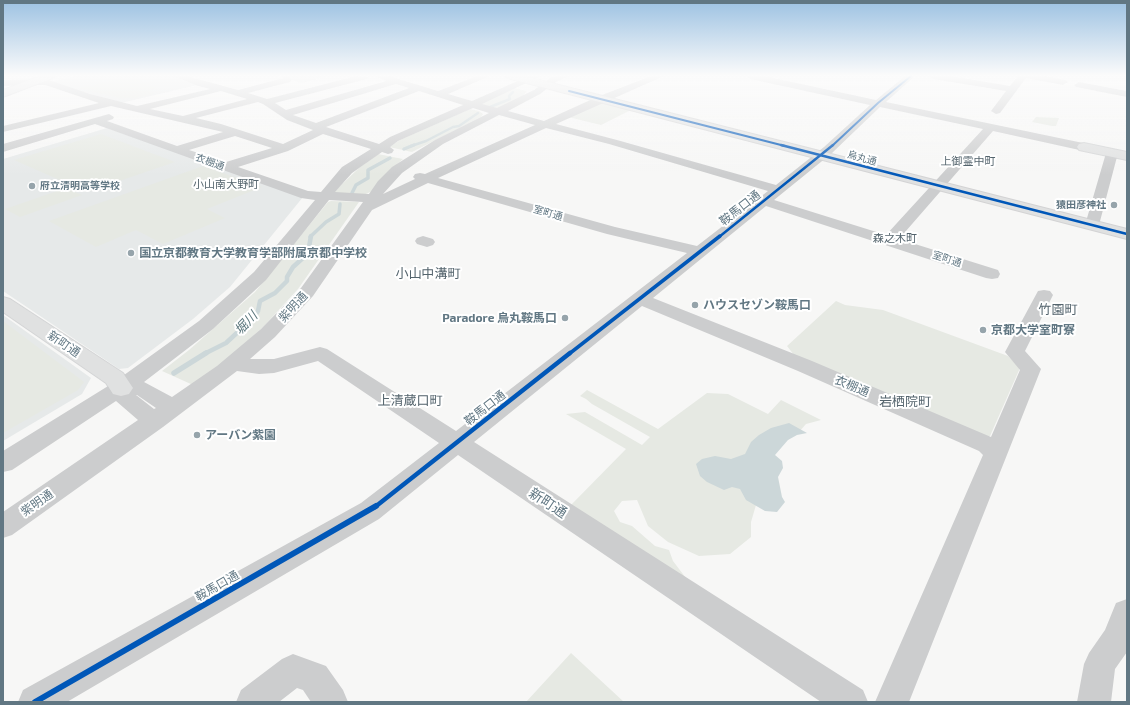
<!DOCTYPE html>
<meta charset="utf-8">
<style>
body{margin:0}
#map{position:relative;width:1130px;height:705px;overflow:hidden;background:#f7f7f6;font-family:"Exo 2",sans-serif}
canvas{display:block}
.frame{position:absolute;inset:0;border:4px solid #617783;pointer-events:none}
</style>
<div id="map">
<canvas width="1130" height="705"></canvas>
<div class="frame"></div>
</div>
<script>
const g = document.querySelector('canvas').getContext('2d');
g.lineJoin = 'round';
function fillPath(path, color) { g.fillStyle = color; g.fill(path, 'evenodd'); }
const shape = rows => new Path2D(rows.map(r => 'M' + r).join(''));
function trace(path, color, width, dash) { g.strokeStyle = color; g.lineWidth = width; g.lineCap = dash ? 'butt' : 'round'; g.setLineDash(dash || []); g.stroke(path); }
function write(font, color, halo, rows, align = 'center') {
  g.font = font + ' "Exo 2","Noto Sans JP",sans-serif'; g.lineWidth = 4; g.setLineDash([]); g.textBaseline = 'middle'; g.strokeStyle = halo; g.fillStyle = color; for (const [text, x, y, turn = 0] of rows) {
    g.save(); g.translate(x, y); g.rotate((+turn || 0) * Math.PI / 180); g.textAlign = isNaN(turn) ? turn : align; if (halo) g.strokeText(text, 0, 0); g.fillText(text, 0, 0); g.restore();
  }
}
fillPath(shape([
 [75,76,174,76,198,85,121,103,49,82],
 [279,76,327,76,302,83],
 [107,128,303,197,230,287,193,319,128,368,119,369,3,291,3,159],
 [3,315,91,378,82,394,3,441]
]), '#e6e9e9');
fillPath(shape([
 [129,77,151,84,148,85,157,88,149,91,155,94,135,98,120,98,104,94,101,94,80,88],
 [515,88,527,91,523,96,498,109,481,105,480,103],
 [599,102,631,110,601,125,568,117],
 [470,109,479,111,483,114,481,117,412,152,389,147,400,140],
 [1036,117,1059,118,1056,126,1052,126,1032,122],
 [101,134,175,162,87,192,14,160],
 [378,154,403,159,388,172,375,190,361,196,338,195,334,192,359,168],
 [203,166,262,187,207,209,225,218,163,244,136,230,96,247,49,221],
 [66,188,82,195,20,217,5,209],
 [331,201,359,202,298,289,264,326,233,355,193,385,162,371,189,350,255,292,328,202],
 [836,301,845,305,883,310,1008,356,1020,368,990,436,981,436,794,355,787,346],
 [3,321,84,382,78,390,3,433],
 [587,390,658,429,707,393,728,394,768,414,781,400,821,420,806,424,799,432,756,448,724,472,756,505,751,522,751,537,730,554,699,556,668,542,648,526,637,500,622,501,614,511,620,522,632,526,655,546,669,550,673,561,692,586,570,506,626,449,566,414,585,412,642,445,650,437,592,404,586,399,580,396],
 [571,653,624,702,526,702]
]), '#e6e9e3');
fillPath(shape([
 [789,423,807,433,797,435,788,440,775,455,782,461,783,468,778,477,782,497,785,502,777,512,765,511,746,500,740,489,732,487,724,490,707,482,700,476,696,464,702,459,715,456,731,459,745,454,751,442,759,435,771,428]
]), '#ccd7d9');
trace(shape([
 [490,107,510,99,509,96,513,92],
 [411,146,426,141,453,127,459,126,478,113]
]), '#ccd7d9', 2.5);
trace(shape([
 [404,149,414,145],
 [352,193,356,185,368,178,368,170,390,158],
 [310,237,326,222,339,214,340,204]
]), '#ccd7d9', 3.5);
trace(shape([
 [204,354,226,343,254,317,258,311,260,301,275,293,287,281,287,277,293,267,304,257,309,247,311,236]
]), '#ccd7d9', 4.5);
trace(shape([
 [174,373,206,353]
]), '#ccd7d9', 5.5);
const secondary = shape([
 [1084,143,1127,152,1127,160,1079,150,1077,147,1079,144,1084,143],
 [3,297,10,299,123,373,133,388,129,394,121,396,113,394,106,383,3,312,3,297]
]);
const primary = shape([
 [40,76,54,76,53,78,3,97,3,90,40,76]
]);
const highway = shape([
 [506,76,524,76,1127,229,1127,239,507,78,506,76]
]);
trace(secondary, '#d4d5d6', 2);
trace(primary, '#d3d4d5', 2);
trace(highway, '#d3d3d4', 2);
fillPath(shape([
 [174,76,187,76,238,90,287,77,290,78,292,80,290,82,248,93,267,99,356,76,369,77,367,79,275,103,286,110,386,81,375,76,389,76,438,91,477,76,490,76,448,94,472,101,529,76,541,76,482,104,497,108,534,90,550,78,555,76,569,76,556,82,540,94,508,111,544,121,597,97,651,76,664,76,556,124,617,140,776,185,824,147,870,105,750,79,746,76,764,76,876,100,905,76,915,76,886,102,1088,144,1090,147,1088,150,1084,151,993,131,899,239,998,270,1000,274,998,278,992,279,986,278,766,206,653,298,812,361,991,437,1020,370,1005,352,1038,291,1044,290,1050,291,1053,295,1025,351,1041,369,909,702,875,702,983,455,979,451,798,371,642,306,474,442,863,690,868,702,821,702,458,455,379,519,67,702,18,702,23,690,361,503,439,443,318,361,274,373,259,374,237,371,163,427,12,535,3,538,3,512,138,420,116,401,12,470,3,472,3,451,113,383,199,321,254,272,315,200,301,198,95,124,3,152,3,144,109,114,114,117,113,119,107,121,177,146,223,132,111,106,3,132,3,126,99,103,45,85,3,86,3,80,46,79,90,94,137,106,210,89,198,86,174,76],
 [396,84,409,88,316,123,293,115,396,84],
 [221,91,247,99,183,116,150,109,221,91],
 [419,91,463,105,390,137,379,144,326,127,419,91],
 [258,102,263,104,287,120,313,130,283,144,221,124,196,118,258,102],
 [880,107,983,129,886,235,774,200,832,153,880,107],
 [473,108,489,113,435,140,392,167,378,181,369,194,335,192,352,173,382,152,388,154,392,153,394,150,390,147,398,141,473,108],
 [499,115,535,125,425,174,420,173,415,174,413,177,415,179,383,194,402,173,443,144,499,115],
 [546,128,609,144,768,191,697,246,615,227,438,178,546,128],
 [323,134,371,149,342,167,321,192,308,191,238,167,288,151,323,134],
 [235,136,272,148,226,162,189,150,235,136],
 [428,183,607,234,687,253,456,431,327,349,320,347,274,359,250,359,275,337,313,296,372,210,428,183],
 [329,200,363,202,301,288,261,329,217,366,172,397,144,382,213,329,266,280,329,200],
 [136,395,137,395,156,408,154,409,136,395],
 [929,76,951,76,1010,86,1018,76,1045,76,1066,80,1068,82,1063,85,1026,78,1000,113,996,114,991,111,1006,91,933,79,929,76],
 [1079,82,1127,91,1127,97,1076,87,1074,85,1079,82],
 [1112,149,1116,150,1118,153,1099,225,1097,228,1092,229,1087,228,1085,225,1106,153,1108,150,1112,149],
 [423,236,433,239,435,242,433,245,427,247,417,244,415,241,417,238,423,236],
 [1127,599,1127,652,1115,669,1111,702,1077,702,1084,664,1089,653,1105,630,1116,603,1127,599],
 [293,654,326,666,343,690,348,702,311,702,303,690,297,688,279,702,236,702,241,690,282,659,293,654]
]), '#cccdce');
fillPath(secondary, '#e0e1e1');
fillPath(primary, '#e0e1e1');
fillPath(highway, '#e0e1e1');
trace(shape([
 [569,91,785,146],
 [832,146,878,103,911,76]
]), '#0057b8', 2);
trace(shape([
 [781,145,1127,234],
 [719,237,833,145]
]), '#0057b8', 2.5);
trace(shape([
 [569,354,720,236]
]), '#0057b8', 3.5);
trace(shape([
 [375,507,570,353]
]), '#0057b8', 4.5);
trace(shape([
 [35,702,376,506]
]), '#0057b8', 6);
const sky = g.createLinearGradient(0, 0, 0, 175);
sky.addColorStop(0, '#9dc2e2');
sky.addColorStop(0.43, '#fbfbfb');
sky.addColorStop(1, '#fbfbfb00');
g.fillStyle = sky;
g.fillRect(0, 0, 1130, 175);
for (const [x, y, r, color] of [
 [32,186,4,"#96a4ab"],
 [1114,205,4,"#96a4ab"],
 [131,253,4,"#96a4ab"],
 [695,305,4,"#96a4ab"],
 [565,318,4,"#96a4ab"],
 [983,330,4,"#96a4ab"],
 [197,435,4,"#96a4ab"]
]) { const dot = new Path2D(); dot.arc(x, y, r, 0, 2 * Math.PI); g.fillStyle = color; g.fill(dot); trace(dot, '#fff', 1.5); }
write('10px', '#617783', '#fff', [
 ["烏丸通",862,158,15],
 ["衣棚通",210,162,20],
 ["室町通",548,213,16],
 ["室町通",947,259,18]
]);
write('bold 10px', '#617783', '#fff', [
 ["府立清明高等学校",40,186],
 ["猿田彦神社",1106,205,"right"]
], 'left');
write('11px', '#54646d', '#fff', [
 ["上御霊中町",968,161],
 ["小山南大野町",226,184],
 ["森之木町",895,238]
]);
write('12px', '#617783', '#fff', [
 ["鞍馬口通",740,208,-38],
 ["紫明通",293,307,-47],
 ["新町通",64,344,34],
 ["衣棚通",852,386,23],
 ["鞍馬口通",485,408,-38],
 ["紫明通",37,503,-35],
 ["鞍馬口通",217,586,-30]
]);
write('bold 12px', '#617783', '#fff', [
 ["国立京都教育大学教育学部附属京都中学校",139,253],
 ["ハウスセゾン鞍馬口",703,305],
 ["Paradore 烏丸鞍馬口",557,318,"right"],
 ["京都大学室町寮",991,330],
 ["アーバン紫園",205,435]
], 'left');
write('13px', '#54646d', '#fff', [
 ["小山中溝町",428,274],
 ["竹園町",1058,310],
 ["上清蔵口町",410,401],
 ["岩栖院町",905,402]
]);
write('italic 13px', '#5c777d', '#fff', [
 ["堀川",246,323,-47]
]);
write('14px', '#617783', '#fff', [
 ["新町通",548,503,33]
]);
</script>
